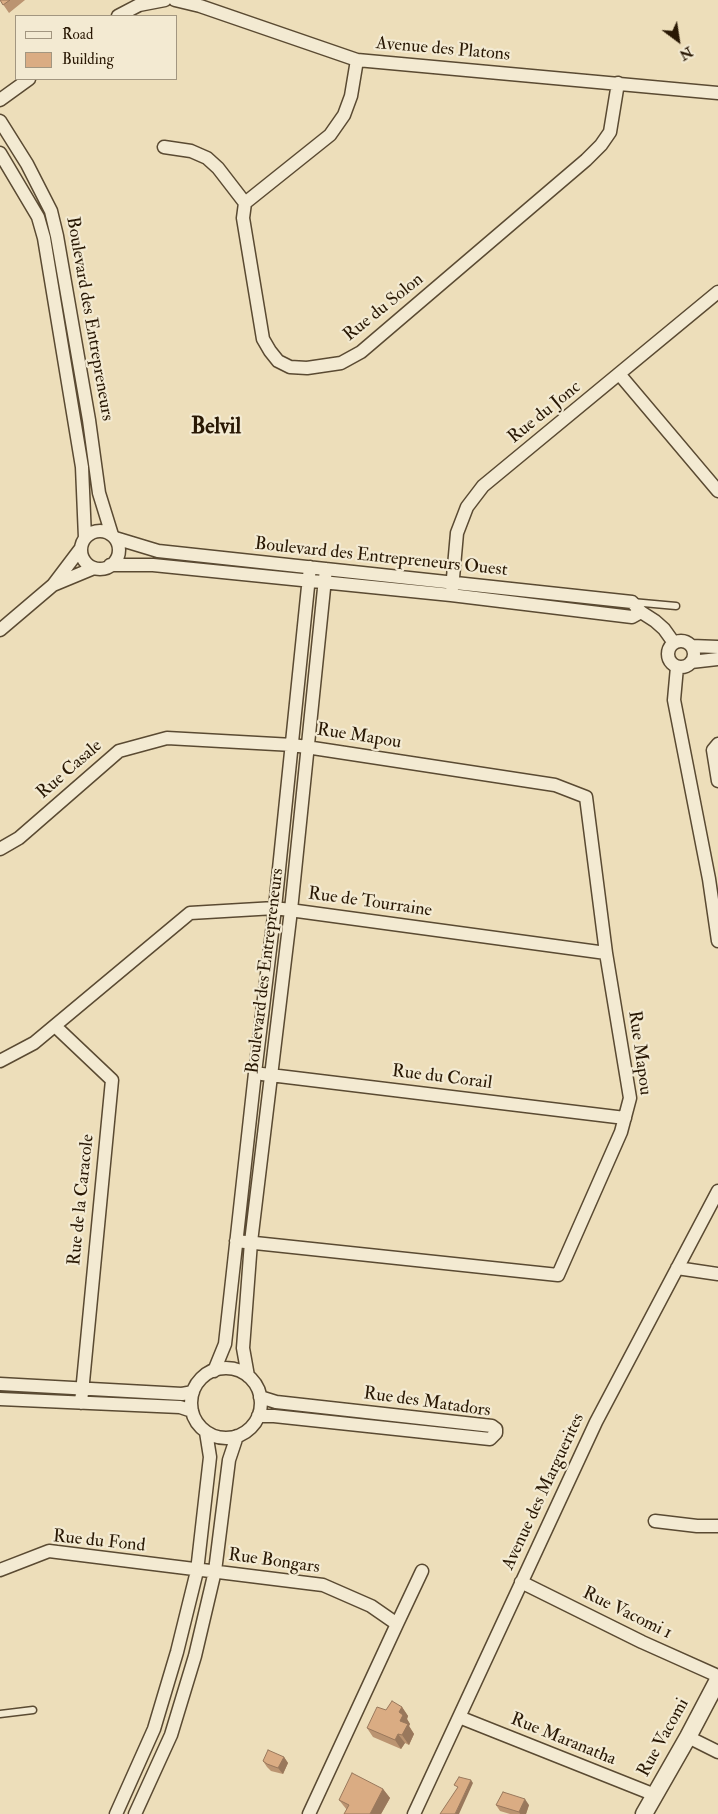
<!DOCTYPE html>
<style>
body{margin:0}
#map{position:relative;width:718px;height:1814px;overflow:hidden;background:#eddeba;font-family:"IM FELL Double Pica",serif}
canvas{display:block}
.legend{position:absolute;left:15px;top:15px;width:162px;height:65px;box-sizing:border-box;background:#f3ead2;border:1px solid #a29680;margin:0;padding:6px 9px;list-style:none;font-size:15px;color:#291804}
.legend li{display:flex;align-items:center;gap:10px;height:25px}
.legend b{width:25px;border:1px solid #a29680}
.north{position:absolute;left:653px;top:15px;width:50px;height:50px;-webkit-text-stroke:4px #f3ead2;paint-order:stroke;rotate:149deg;font-size:14px;font-weight:700;line-height:20px;text-align:center;color:#291804}
.north::after{content:'';display:block;margin:auto;width:18px;height:22px;background:#291804;clip-path:polygon(50% 0,100% 100%,50% 72%,0 100%)}
</style>
<div id="map">
<canvas width="718" height="1814"></canvas>
<ul class="legend">
<li><b style="height:6px;background:#f3ead2"></b>Road</li>
<li><b style="height:14px;background:#daac83"></b>Building</li>
</ul>
<div class="north">N</div>
</div>
<script>
const g = document.querySelector('canvas').getContext('2d');
g.lineJoin = 'round';
const shape = rows => new Path2D(rows.map(r => 'M' + r).join(''));
function trace(path, color, width, dash) { g.strokeStyle = color; g.lineWidth = width; g.lineCap = dash ? 'butt' : 'round'; g.setLineDash(dash || []); g.stroke(path); }
function fillPath(path, color) { g.fillStyle = color; g.fill(path, 'evenodd'); }
function write(font, color, halo, rows, align = 'center') {
  g.font = font + ' "IM FELL Double Pica",serif'; g.lineWidth = 4.5; g.setLineDash([]); g.textBaseline = 'middle'; g.strokeStyle = halo; g.fillStyle = color; for (const [text, x, y, turn = 0] of rows) {
    g.save(); g.translate(x, y); g.rotate((+turn || 0) * Math.PI / 180); g.textAlign = isNaN(turn) ? turn : align; if (halo) g.strokeText(text, 0, 0); g.fillText(text, 0, 0); g.restore();
  }
}
const service = shape([
 [632,602,676,606],
 [0,1714,33,1710]
]);
const minor = shape([
 [175,0,200,6,357,60,718,93],
 [118,16,139,5,165,0],
 [357,60,351,96,344,115,330,135,245,203,243,218,263,339,270,351,278,361,290,367,307,368,341,363,361,352,586,160,601,145,610,132,618,83],
 [0,100,29,79],
 [0,121,27,164,51,211,57,236,89,420,99,493,112,535],
 [164,147,191,151,207,158,218,168,245,203],
 [0,153,38,217,44,238,82,467,85,538],
 [620,375,718,491],
 '81 550a19 19 0 1 1 38 0a19 19 0 1 1-38 0Z',
 [115,538,158,551,632,602,641,612,655,621,664,629,674,643],
 [110,565,153,565,451,595,632,617,641,612],
 [53,585,94,568],
 [452,589,457,533,467,507,483,486,718,292],
 [0,630,53,585,81,548],
 '668 654a13 13 0 1 1 26 0a13 13 0 1 1-26 0Z',
 [691,646,718,647],
 [691,662,718,659],
 [677,667,674,700,709,879,718,941],
 [718,744,713,750,718,781],
 [0,849,19,838,119,751,167,738,293,745,555,785,586,797,606,953,630,1098,621,1132,558,1275,236,1241],
 [55,1026,112,1080,81,1403],
 [0,1061,34,1043,190,913,275,908,606,953],
 [262,1074,625,1118],
 [677,1268,718,1274],
 '191 1403a35 35 0 1 1 70 0a35 35 0 1 1-70 0Z',
 [214,1371,225,1344,255,1073,275,908,310,567],
 [248,1376,243,1348,251,1242,291,910,326,569],
 [0,1384,182,1394,193,1392],
 [0,1399,180,1407,192,1411],
 [258,1416,274,1416,490,1439,496,1433,496,1429,492,1426,276,1402,260,1397],
 [655,1521,697,1526,718,1526],
 [0,1570,49,1551,323,1585,371,1606,397,1624,309,1814],
 [521,1582,642,1642,718,1676],
 [397,1624,422,1571],
 [459,1717,655,1795],
 [688,1737,718,1752],
 [116,1814,154,1729,177,1652,197,1571,210,1457,206,1432],
 [135,1814,171,1735,195,1656,215,1571,229,1460,237,1436],
 [414,1814,596,1422,718,1191]
]);
const tertiary = shape([
 [644,1814,688,1737,718,1680]
]);
trace(service, '#5a4a32', 9);
trace(minor, '#5a4a32', 15);
trace(tertiary, '#5a4a32', 19);
trace(service, '#f3ead2', 6);
trace(minor, '#f3ead2', 12);
trace(tertiary, '#f3ead2', 16);
fillPath(shape([
 [0,0,25,0,9,13],
 [402,1707,408,1716,407,1719,410,1724,409,1726,414,1734,409,1745,405,1743,401,1749,373,1737,367,1728,386,1710],
 [284,1757,288,1763,283,1774,271,1771,267,1767,263,1761],
 [383,1789,390,1798,381,1814,344,1814,347,1810,339,1800],
 [496,1805,529,1805,526,1814,510,1814,500,1811]
]), '#bb9471');
fillPath(shape([
 [402,1707,408,1716,407,1719,410,1724,409,1726,414,1734,409,1745,402,1735,399,1712],
 [398,1734,405,1743,401,1749,395,1740],
 [284,1757,288,1763,283,1774,278,1768],
 [471,1780,473,1783,459,1814,455,1814],
 [383,1789,390,1798,381,1814,370,1814],
 [525,1799,529,1805,526,1814,520,1814,519,1812]
]), '#99785c');
const building = shape([
 [0,0,10,0,3,5,0,0],
 [392,1701,402,1707,399,1712,403,1715,400,1721,408,1724,402,1735,398,1734,395,1740,367,1728,377,1707,386,1710,392,1701],
 [268,1750,284,1757,278,1768,267,1764,263,1761,268,1750],
 [352,1773,383,1789,370,1814,344,1814,349,1805,339,1800,352,1773],
 [459,1777,471,1780,455,1814,440,1814,458,1787,454,1785,459,1777],
 [503,1792,525,1799,519,1812,496,1805,503,1792]
]);
fillPath(building, '#daac83');
trace(building, '#99785c', 1);
write('18px', '#291804', '#f3ead2', [
 ["Avenue des Platons",443,50,5],
 ["Rue du Solon",384,308,-39],
 ["Boulevard des Entrepreneurs",89,319,80],
 ["Rue du Jonc",545,413,-39],
 ["Boulevard des Entrepreneurs Ouest",381,558,6],
 ["Rue Mapou",359,737,9],
 ["Rue Casale",70,770,-41],
 ["Rue de Tourraine",370,903,8],
 ["Boulevard des Entrepreneurs",266,971,-83],
 ["Rue Mapou",639,1053,82],
 ["Rue du Corail",442,1078,7],
 ["Rue de la Caracole",82,1200,-84],
 ["Rue des Matadors",427,1403,8],
 ["Avenue des Marguerites",544,1492,-65],
 ["Rue du Fond",99,1542,6],
 ["Rue Bongars",274,1562,8],
 ["Rue Vacomi 1",627,1614,26],
 ["Rue Vacomi",664,1738,-61],
 ["Rue Maranatha",563,1740,22]
]);
write('bold 22px', '#291804', '#f3ead2', [
 ["Belvil",216,428]
]);
</script>
